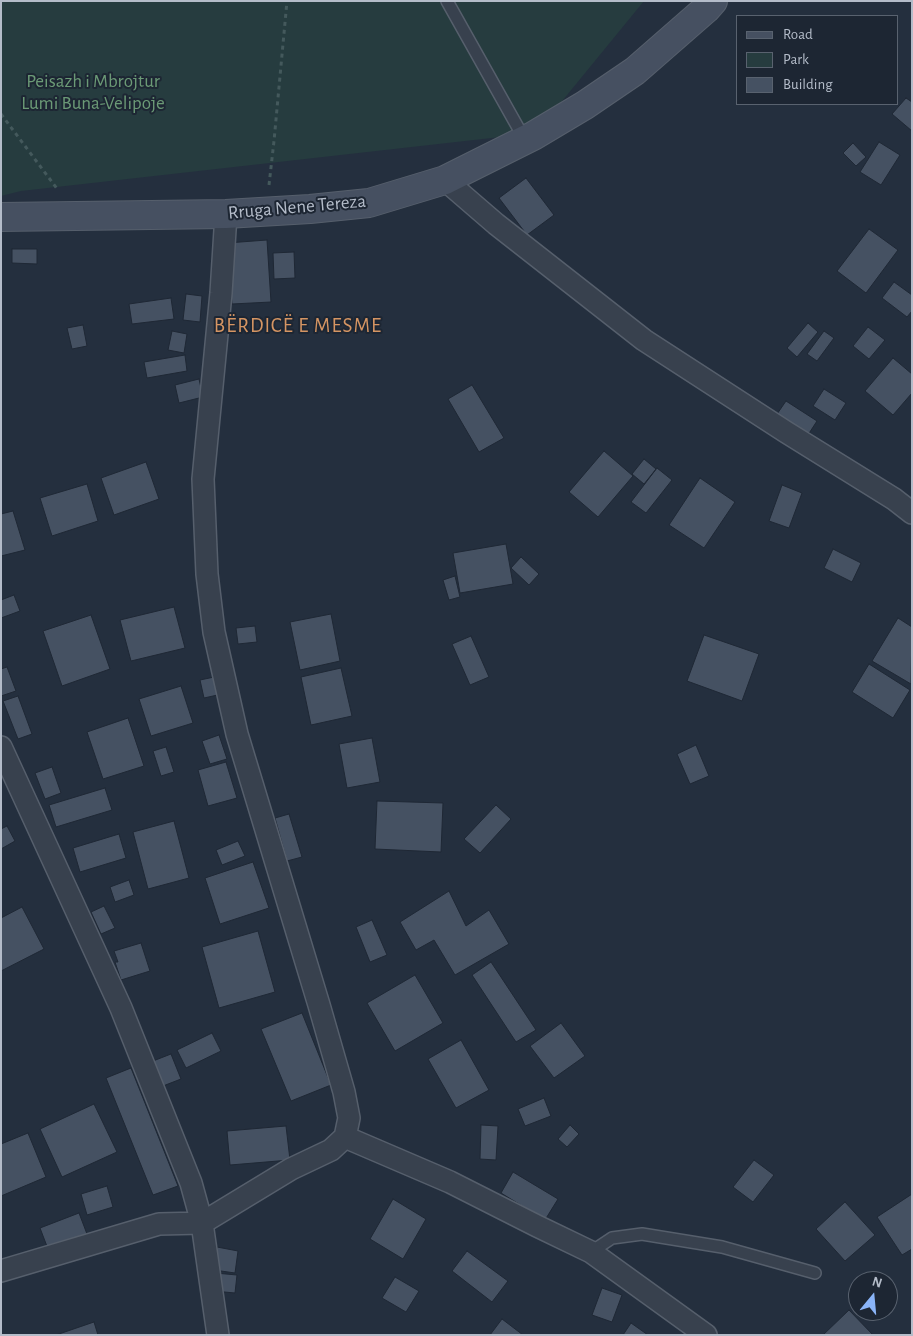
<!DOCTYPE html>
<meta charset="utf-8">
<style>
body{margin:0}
#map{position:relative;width:913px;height:1336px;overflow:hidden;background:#242f3e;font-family:"Alegreya Sans",sans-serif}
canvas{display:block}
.frame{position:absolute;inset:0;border:2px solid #b4bcc9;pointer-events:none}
.legend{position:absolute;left:736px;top:15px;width:162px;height:90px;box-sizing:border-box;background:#1d2633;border:1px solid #59626f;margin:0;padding:6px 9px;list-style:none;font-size:15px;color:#b4bcc9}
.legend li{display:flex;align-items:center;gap:10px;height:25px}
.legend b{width:25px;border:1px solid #59626f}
.north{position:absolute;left:848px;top:1271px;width:50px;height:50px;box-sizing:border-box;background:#1d2633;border:1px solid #59626f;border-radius:50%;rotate:17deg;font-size:14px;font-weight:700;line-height:20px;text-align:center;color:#b4bcc9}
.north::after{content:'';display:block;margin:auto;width:18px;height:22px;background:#8ab4f8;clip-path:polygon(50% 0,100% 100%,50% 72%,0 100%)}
</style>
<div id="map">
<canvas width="913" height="1336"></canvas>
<div class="frame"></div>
<ul class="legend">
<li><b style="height:6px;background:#465061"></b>Road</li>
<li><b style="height:14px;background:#263c3f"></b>Park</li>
<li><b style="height:14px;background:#455162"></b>Building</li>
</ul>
<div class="north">N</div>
</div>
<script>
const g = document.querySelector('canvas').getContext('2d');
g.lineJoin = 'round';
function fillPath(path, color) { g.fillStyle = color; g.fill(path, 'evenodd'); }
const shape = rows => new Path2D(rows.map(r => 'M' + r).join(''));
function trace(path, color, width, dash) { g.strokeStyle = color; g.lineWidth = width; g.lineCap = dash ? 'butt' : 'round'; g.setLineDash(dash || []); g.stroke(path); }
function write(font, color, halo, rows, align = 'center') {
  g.font = font + ' "Alegreya Sans",sans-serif'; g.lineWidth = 4; g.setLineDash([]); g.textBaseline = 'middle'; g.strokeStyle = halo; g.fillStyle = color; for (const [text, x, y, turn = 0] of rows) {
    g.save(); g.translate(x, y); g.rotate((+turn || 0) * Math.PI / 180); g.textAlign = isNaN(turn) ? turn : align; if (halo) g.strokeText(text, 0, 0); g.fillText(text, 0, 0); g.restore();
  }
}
fillPath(shape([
 [1,1,644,1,536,133,21,191,1,196]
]), '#263c3f');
const building = shape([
 [906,98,912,102,912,131,892,114,906,98],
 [879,142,900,155,881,185,860,172,879,142],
 [853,143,866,157,856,166,843,153,853,143],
 [526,178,554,215,527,235,499,198,526,178],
 [869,229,898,250,866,293,837,271,869,229],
 [267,240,271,302,232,304,227,243,267,240],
 [12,249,37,249,37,264,12,263,12,249],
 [294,252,295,278,274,279,273,253,294,252],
 [894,282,912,295,912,311,907,317,882,298,894,282],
 [186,294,202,296,200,322,183,320,186,294],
 [171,298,174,319,132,324,129,304,171,298],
 [808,323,818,332,797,357,787,348,808,323],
 [83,325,87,346,72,349,67,328,83,325],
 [868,327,885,340,869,359,853,346,868,327],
 [172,331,187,334,184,353,168,350,172,331],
 [824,331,834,338,817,361,807,354,824,331],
 [185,355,187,371,147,378,144,362,185,355],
 [893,358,912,374,912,393,893,415,865,391,893,358],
 [199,379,203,397,179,403,175,385,199,379],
 [472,385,504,438,479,452,448,399,472,385],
 [824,389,846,403,835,420,813,406,824,389],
 [786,401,817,421,806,438,775,417,786,401],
 [604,451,633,476,598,517,569,492,604,451],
 [644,459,656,469,644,484,632,474,644,459],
 [146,462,159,499,114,515,101,478,146,462],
 [657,468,672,480,646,513,631,502,657,468],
 [700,478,735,502,704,548,669,525,700,478],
 [87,484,98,521,52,536,40,498,87,484],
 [782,485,802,493,789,528,769,521,782,485],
 [13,511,25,550,1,556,1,514,13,511],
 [506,544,513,584,460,593,453,553,506,544],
 [833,549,861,563,852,582,824,568,833,549],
 [521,557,539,574,529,585,511,568,521,557],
 [455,576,460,597,449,600,443,580,455,576],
 [14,595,20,611,1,618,1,600,14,595],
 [174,607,185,648,131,661,120,620,174,607],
 [331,614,340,661,300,670,290,622,331,614],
 [91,615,110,669,62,686,43,631,91,615],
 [898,618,912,627,911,684,872,661,898,618],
 [255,626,257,642,238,644,236,628,255,626],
 [704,635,759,654,742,701,687,681,704,635],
 [471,636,489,677,470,685,452,644,471,636],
 [869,664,910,690,893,718,852,692,869,664],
 [7,667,16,691,1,696,1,669,7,667],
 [341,668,352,716,311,725,301,677,341,668],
 [219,676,222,694,204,698,200,680,219,676],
 [181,686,193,723,151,736,139,699,181,686],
 [18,696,32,734,18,739,3,701,18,696],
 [128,718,144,766,103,779,87,732,128,718],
 [219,735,227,759,210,764,202,741,219,735],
 [372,738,380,782,347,788,339,744,372,738],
 [696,745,709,776,690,784,677,754,696,745],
 [166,747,174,772,161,776,153,751,166,747],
 [226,762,237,798,208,806,198,770,226,762],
 [52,767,61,793,45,799,35,773,52,767],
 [105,788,112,810,56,827,49,805,105,788],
 [377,801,443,803,441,852,375,849,377,801],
 [496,805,511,819,480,853,464,839,496,805],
 [289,814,302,857,287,861,275,818,289,814],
 [174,821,189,878,148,889,133,832,174,821],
 [7,826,15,841,1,849,1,829,7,826],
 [119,834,126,858,80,872,73,848,119,834],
 [238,841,245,856,222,865,216,850,238,841],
 [253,862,269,908,220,924,205,878,253,862],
 [129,880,134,895,115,902,110,887,129,880],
 [449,891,466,926,489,910,509,944,455,975,434,940,416,950,400,922,449,891],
 [104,906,115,928,101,934,91,912,104,906],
 [22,907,44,949,1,971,1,918,22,907],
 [372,920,387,955,370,962,356,927,372,920],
 [258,931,275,992,219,1008,202,947,258,931],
 [141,943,150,971,121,980,115,962,118,962,114,951,141,943],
 [491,962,536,1030,516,1042,472,975,491,962],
 [415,975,443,1023,395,1051,367,1003,415,975],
 [302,1013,331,1085,291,1101,261,1029,302,1013],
 [561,1023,585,1056,554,1078,530,1046,561,1023],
 [212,1033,221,1051,186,1068,177,1050,212,1033],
 [461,1040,489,1090,456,1108,428,1059,461,1040],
 [171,1054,181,1079,163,1086,153,1061,171,1054],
 [131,1068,178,1186,153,1195,106,1078,131,1068],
 [544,1098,551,1116,525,1126,518,1109,544,1098],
 [94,1104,117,1152,62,1177,40,1129,94,1104],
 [481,1125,498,1126,496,1160,480,1159,481,1125],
 [570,1125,579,1134,567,1147,558,1139,570,1125],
 [286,1126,290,1160,230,1165,227,1131,286,1126],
 [28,1133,46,1177,1,1196,1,1144,28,1133],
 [754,1160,774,1175,753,1202,733,1187,754,1160],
 [513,1172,558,1199,545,1220,501,1193,513,1172],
 [107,1186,113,1207,87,1215,81,1194,107,1186],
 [912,1194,912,1249,902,1255,877,1217,912,1194],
 [393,1199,426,1219,403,1259,370,1239,393,1199],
 [845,1202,875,1235,845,1261,816,1229,845,1202],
 [79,1213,87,1234,48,1249,40,1228,79,1213],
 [217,1247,238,1251,235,1273,214,1270,217,1247],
 [467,1251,508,1281,492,1302,452,1271,467,1251],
 [215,1273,237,1275,235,1293,214,1291,215,1273],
 [395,1277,419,1291,406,1312,382,1298,395,1277],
 [602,1288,622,1295,612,1322,592,1315,602,1288],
 [849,1310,873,1335,823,1335,849,1310],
 [502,1319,523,1335,490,1335,502,1319],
 [94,1322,98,1335,56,1335,94,1322],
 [631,1323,648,1335,623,1335,631,1323]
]);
fillPath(building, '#455162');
trace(building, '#1f2835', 1);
const lane = shape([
 [447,1,525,140],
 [591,1252,612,1238,642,1234,722,1247,815,1273]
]);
const street = shape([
 [445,180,496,224,644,340,786,432,894,499,912,513],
 [1,747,121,1008,191,1183,202,1223,218,1335],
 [345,1137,450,1182,537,1226,591,1252,706,1335],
 [1,1271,159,1224,202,1223,291,1169,331,1150,345,1137,349,1118,344,1092,319,1005,237,734,214,632,207,574,203,479,221,293,226,214]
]);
const secondary = shape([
 [1,217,226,214,310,209,369,203,445,180,533,136,585,105,635,71,706,9,713,1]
]);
trace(lane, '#565f6c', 14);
trace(street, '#565f6c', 24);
trace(secondary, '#565f6c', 30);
trace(shape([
 [1,114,58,190],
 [269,185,274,141,287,1]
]), '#44595c', 3, [4, 4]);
trace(lane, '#38414e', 11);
trace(street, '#38414e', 21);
trace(secondary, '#465061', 28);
write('19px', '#6b9a76', '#1d2633', [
 ["Peisazh i Mbrojtur",93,81],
 ["Lumi Buna-Velipoje",93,103]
]);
write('19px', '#b4bcc9', '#1d2633', [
 ["Rruga Nene Tereza",297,207,-5]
]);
g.letterSpacing = '1px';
write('21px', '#d59563', '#1d2633', [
 ["BËRDICË E MESME",298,326]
]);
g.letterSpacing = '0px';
</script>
